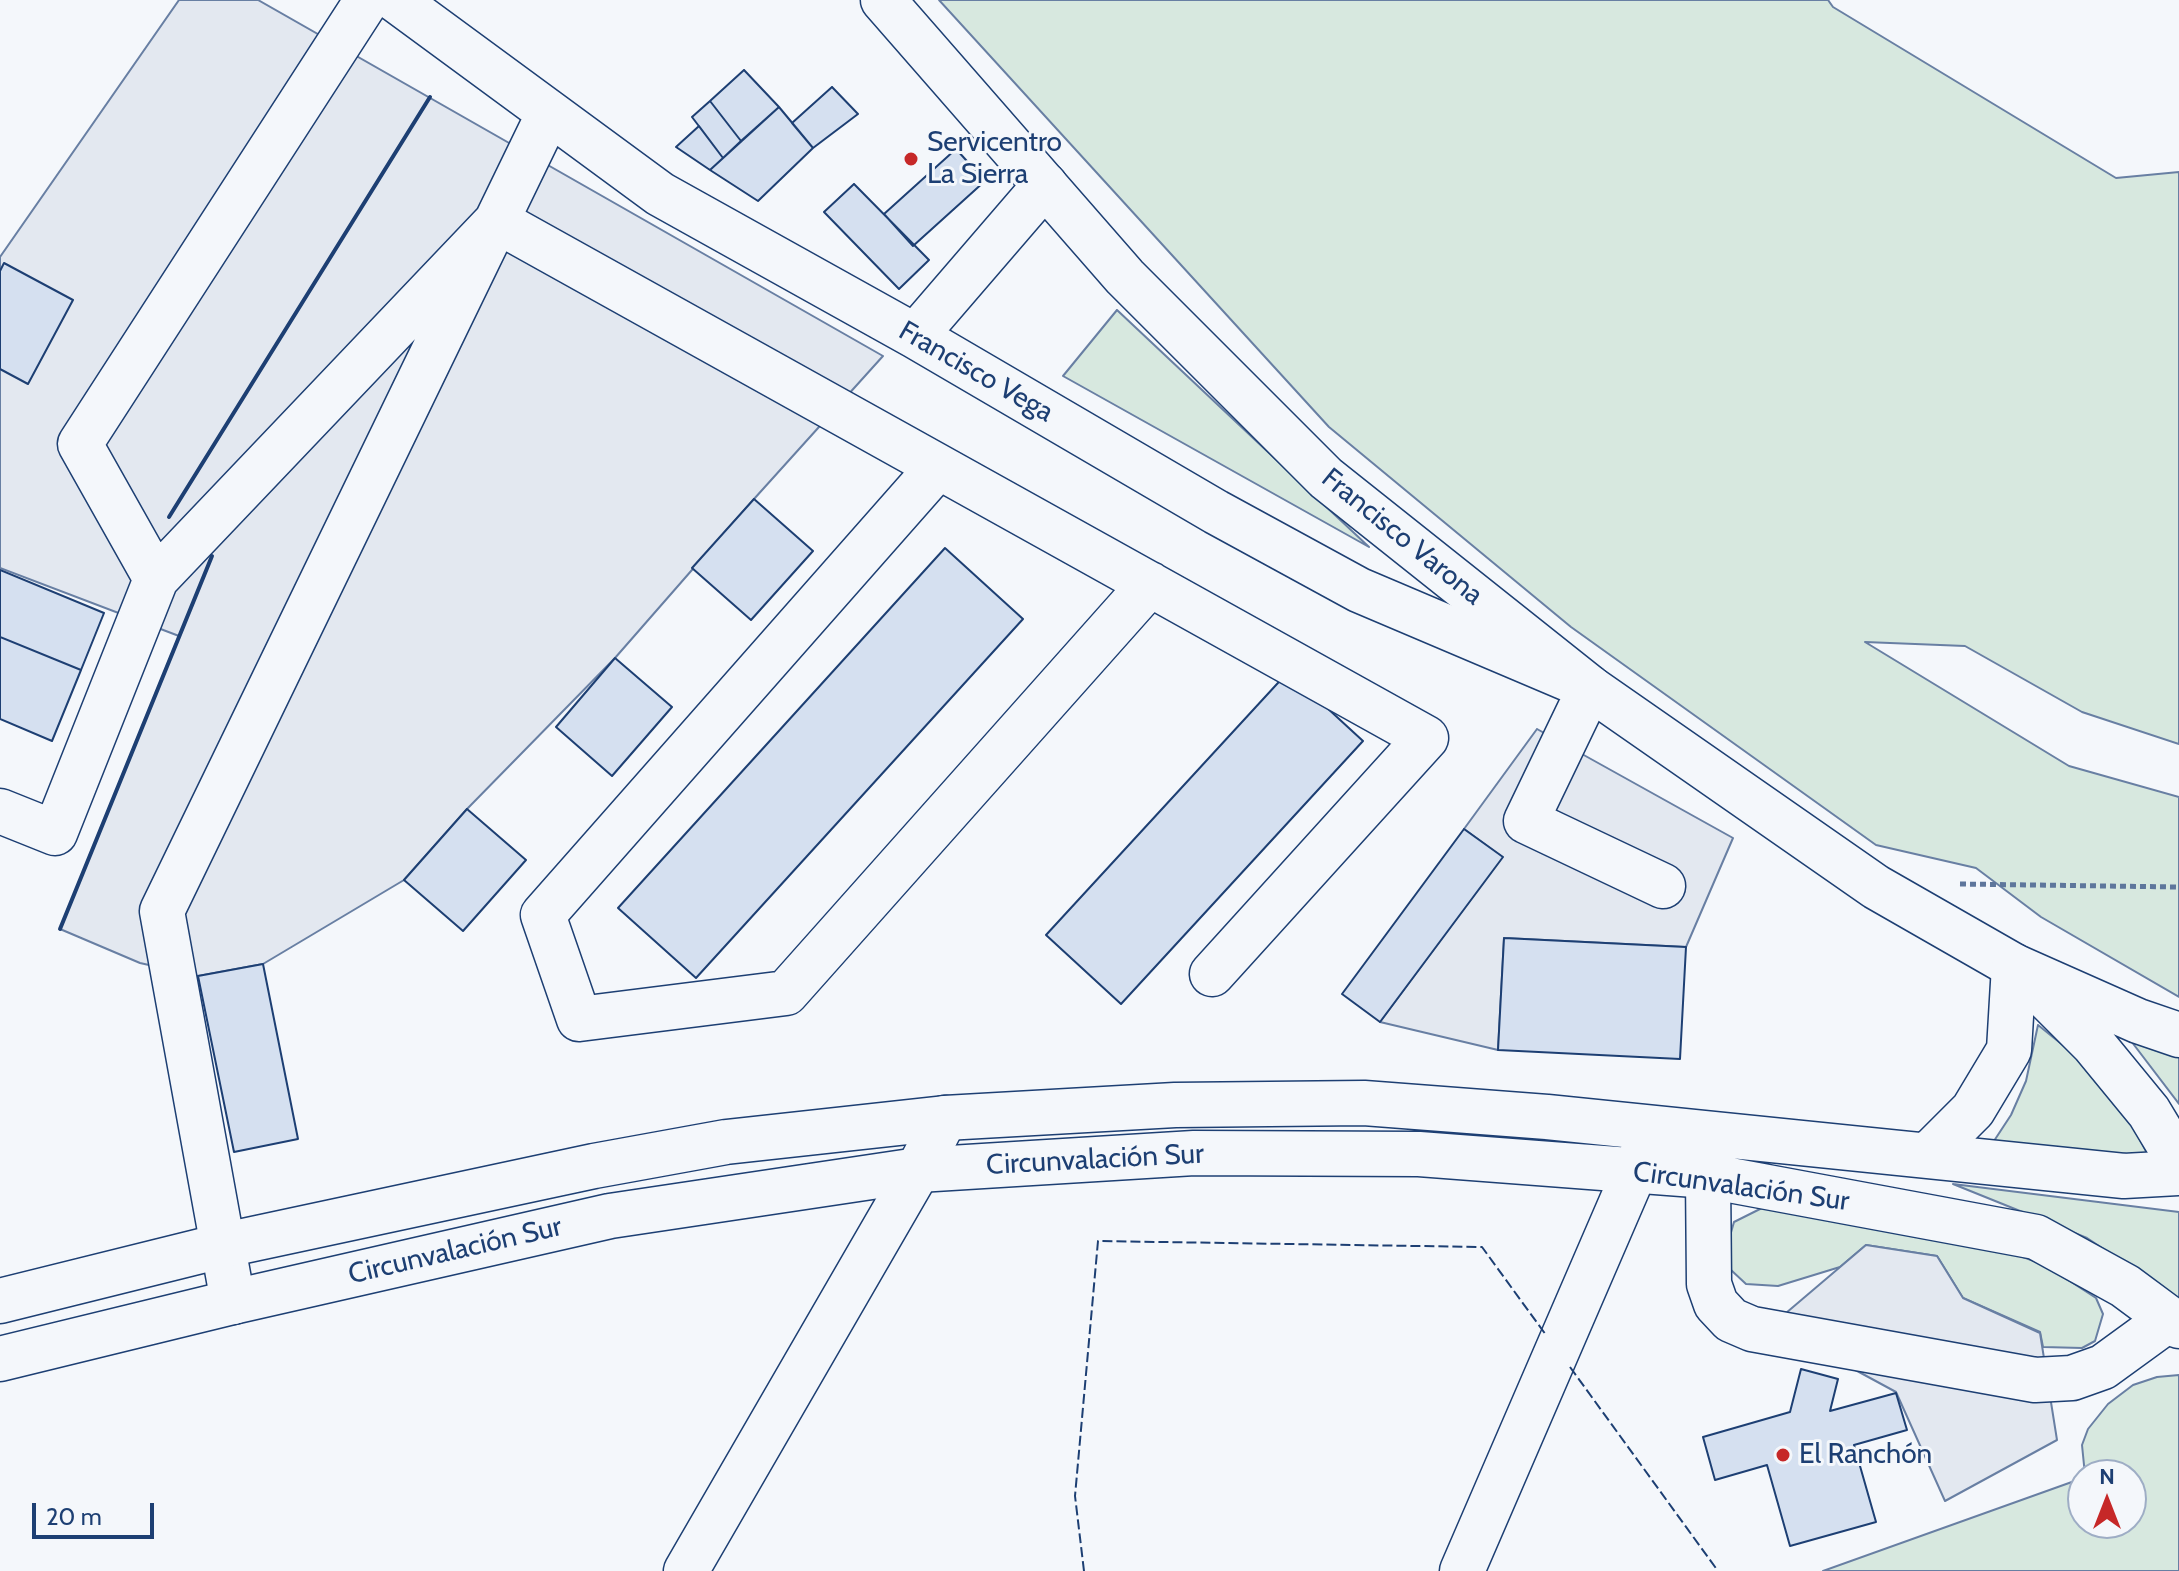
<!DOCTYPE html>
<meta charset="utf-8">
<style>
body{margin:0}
#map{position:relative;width:2179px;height:1571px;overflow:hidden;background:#f4f7fb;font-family:Cabin,sans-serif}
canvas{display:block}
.north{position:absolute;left:2067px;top:1459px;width:80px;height:80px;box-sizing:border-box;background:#f4f7fb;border:2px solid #9eadc5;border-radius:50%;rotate:0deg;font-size:22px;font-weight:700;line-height:32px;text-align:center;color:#1d3f73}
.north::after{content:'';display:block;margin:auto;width:28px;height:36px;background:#c62828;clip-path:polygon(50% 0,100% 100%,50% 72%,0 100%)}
.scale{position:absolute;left:32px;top:1503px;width:122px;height:36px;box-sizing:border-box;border:4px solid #1d3f73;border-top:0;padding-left:10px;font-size:24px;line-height:28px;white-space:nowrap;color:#1d3f73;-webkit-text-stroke:6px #f4f7fb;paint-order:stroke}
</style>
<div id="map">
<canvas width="2179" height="1571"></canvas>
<div class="north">N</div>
<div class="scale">20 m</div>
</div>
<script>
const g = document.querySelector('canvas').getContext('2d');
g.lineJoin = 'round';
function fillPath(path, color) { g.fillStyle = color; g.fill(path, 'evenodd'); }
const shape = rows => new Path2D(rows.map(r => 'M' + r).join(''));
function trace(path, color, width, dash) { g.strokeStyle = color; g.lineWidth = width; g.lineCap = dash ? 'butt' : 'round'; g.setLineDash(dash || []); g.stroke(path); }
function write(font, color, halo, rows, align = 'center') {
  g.font = font + ' Cabin,sans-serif'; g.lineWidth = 6; g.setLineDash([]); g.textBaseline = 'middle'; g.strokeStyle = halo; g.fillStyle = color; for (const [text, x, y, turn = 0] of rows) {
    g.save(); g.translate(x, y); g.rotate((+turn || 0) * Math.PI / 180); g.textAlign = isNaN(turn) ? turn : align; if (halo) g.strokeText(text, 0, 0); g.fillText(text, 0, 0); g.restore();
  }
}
const green = shape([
 [939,0,1828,0,1833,7,2116,178,2179,172,2179,744,2082,712,1965,646,1865,642,2069,766,2179,797,2179,997,2041,917,1976,868,1876,845,1571,627,1329,427,939,0],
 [1117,310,1369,547,1063,376,1117,310],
 [2038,1025,2080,1059,2133,1126,2150,1159,1990,1147,2011,1115,2026,1081,2038,1025],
 [2128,1037,2179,1055,2179,1104,2128,1037],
 [1953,1184,2179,1212,2179,1299,2087,1238,1953,1184],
 [1774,1202,1956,1233,2045,1265,2096,1298,2103,1314,2095,1341,2082,1348,2043,1347,2040,1332,1963,1298,1937,1256,1866,1245,1840,1267,1778,1286,1746,1284,1731,1270,1728,1243,1734,1222,1774,1202],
 [2179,1375,2179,1571,1823,1571,2083,1478,2083,1523,2131,1523,2131,1475,2085,1475,2082,1445,2088,1429,2108,1404,2133,1385,2157,1377,2179,1375]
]);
fillPath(green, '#d7e8df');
trace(green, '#687fa3', 2);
const parking = shape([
 [179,0,258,0,883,356,754,499,615,658,467,809,404,880,263,964,198,976,140,963,60,929,179,636,0,568,0,257,179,0],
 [1537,729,1733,838,1686,947,1504,938,1498,1050,1380,1022,1502,857,1464,829,1537,729],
 [1866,1245,1937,1256,1963,1298,2040,1333,2057,1440,1945,1501,1896,1392,1835,1359,1746,1347,1866,1245]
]);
fillPath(parking, '#e3e8f0');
trace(parking, '#687fa3', 2);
const building = shape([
 [744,70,779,107,741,141,710,101,744,70],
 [832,87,858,114,813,148,792,123,832,87],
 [710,101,741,141,723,158,692,117,710,101],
 [779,107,813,148,758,201,710,170,779,107],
 [699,126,723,158,710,170,676,147,699,126],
 [956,149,985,181,913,246,884,214,956,149],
 [854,184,929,260,899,289,824,212,854,184],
 [4,263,73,300,28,384,0,369,0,271,4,263],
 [754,499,813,551,751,620,692,568,754,499],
 [945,548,1023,619,696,978,618,908,945,548],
 [0,570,104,613,81,670,0,637,0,570],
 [0,637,81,670,52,741,0,719,0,637],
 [615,658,672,707,612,776,556,727,615,658],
 [1288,672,1363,741,1121,1004,1046,935,1288,672],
 [467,809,526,860,463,931,404,880,467,809],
 [1464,829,1503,857,1380,1022,1342,994,1464,829],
 [1504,938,1686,947,1680,1059,1498,1050,1504,938],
 [263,964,298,1139,234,1152,198,976,263,964],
 [1801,1369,1838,1379,1830,1411,1896,1393,1907,1430,1854,1445,1876,1522,1790,1546,1767,1465,1715,1480,1703,1437,1790,1412,1801,1369]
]);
fillPath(building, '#d5e0f0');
trace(building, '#1d3f73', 2);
const minor = shape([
 [396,0,660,194,915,336,1216,512,1359,590,1590,688,1526,821,1663,886],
 [915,336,1045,185],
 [938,467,543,915,579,1019,786,993,1150,584],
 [156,579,497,221,1426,738,1212,974],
 [0,811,55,833,156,579,80,444,367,0],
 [1708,1176,1709,1284,1716,1304,1731,1320,1752,1329,2035,1380,2072,1378,2103,1367,2169,1319],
 [233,1302,162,911,549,113],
 [686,1571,918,1170,945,1118],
 [1462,1571,1650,1136]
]);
const major = shape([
 [883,0,1125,277,1326,478,1590,688,1876,887,2014,966,2138,1021,2179,1035],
 [2033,984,2094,1045,2149,1112,2179,1162]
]);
const highway = shape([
 [1927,1156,1973,1110,2009,1050,2014,966],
 [0,1301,225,1245,594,1166,726,1142,945,1118,1175,1105,1364,1103,1547,1117,2124,1176,2179,1173],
 [0,1359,233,1302,610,1216,918,1170,1194,1153,1419,1154,1708,1176,2036,1237,2125,1286,2179,1326]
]);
trace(minor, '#1d3f73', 47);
trace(major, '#1d3f73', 47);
trace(highway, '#1d3f73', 47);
trace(shape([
 [1960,884,2179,887]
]), '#5e769c', 5, [6, 4]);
trace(minor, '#f4f7fb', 44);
trace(major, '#f4f7fb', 44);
trace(highway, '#f4f7fb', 44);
trace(shape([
 [1570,1367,1718,1571],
 [1084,1571,1075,1496,1098,1241,1482,1247,1546,1335]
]), '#1d3f73', 2, [10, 4]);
trace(shape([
 [169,517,430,97],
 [60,929,212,556]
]), '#1d3f73', 4);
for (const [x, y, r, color] of [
 [911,159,8,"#c62828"],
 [1783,1455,8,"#c62828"]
]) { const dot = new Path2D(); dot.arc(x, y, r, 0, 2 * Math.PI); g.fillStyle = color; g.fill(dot); trace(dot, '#f4f7fb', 3); }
write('28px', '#1d3f73', '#f4f7fb', [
 ["Servicentro",927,143],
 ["La Sierra",927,175],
 ["El Ranchón",1799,1455]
], 'left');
write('28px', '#1d3f73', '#f4f7fb', [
 ["Francisco Vega",976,372,30],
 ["Francisco Varona",1402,537,39],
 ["Circunvalación Sur",1095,1160,-3],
 ["Circunvalación Sur",1741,1187,8],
 ["Circunvalación Sur",455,1251,-13]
]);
</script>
